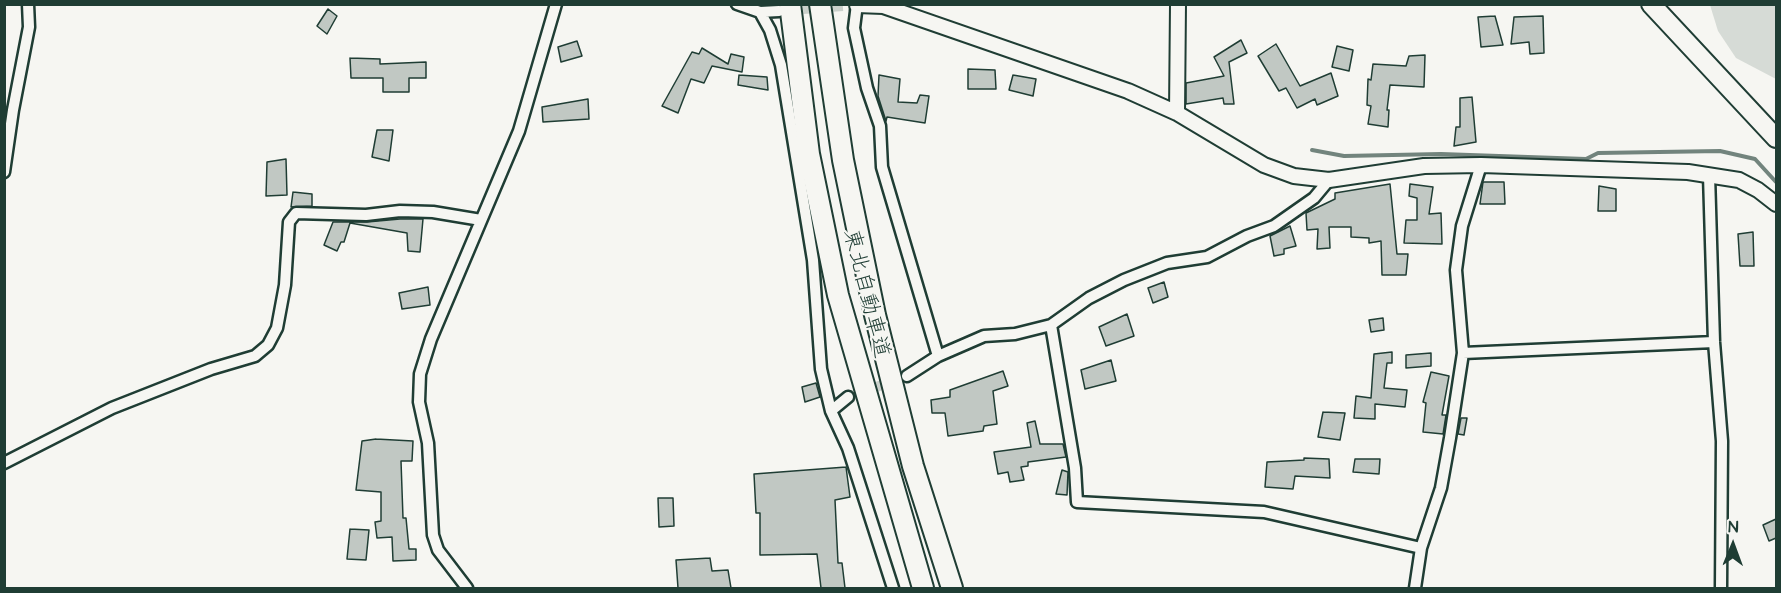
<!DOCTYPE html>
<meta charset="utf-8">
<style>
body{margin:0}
#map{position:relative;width:1781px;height:593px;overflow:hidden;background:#f6f6f2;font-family:"Architects Daughter",sans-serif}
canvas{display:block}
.frame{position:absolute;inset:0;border:6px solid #1f3d34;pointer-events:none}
.north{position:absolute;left:1703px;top:515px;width:60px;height:60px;-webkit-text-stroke:4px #f6f6f2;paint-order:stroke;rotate:1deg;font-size:16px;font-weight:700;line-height:24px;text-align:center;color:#1f3d34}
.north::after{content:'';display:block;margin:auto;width:21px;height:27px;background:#1f3d34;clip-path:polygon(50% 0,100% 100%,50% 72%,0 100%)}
</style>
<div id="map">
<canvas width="1781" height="593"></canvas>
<div class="frame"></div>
<div class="north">N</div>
</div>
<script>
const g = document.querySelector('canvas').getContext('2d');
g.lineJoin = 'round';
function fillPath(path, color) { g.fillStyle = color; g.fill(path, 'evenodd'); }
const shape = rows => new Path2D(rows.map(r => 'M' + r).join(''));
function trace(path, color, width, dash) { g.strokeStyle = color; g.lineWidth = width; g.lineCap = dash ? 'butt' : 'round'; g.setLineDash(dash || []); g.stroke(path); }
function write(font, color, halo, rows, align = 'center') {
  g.font = font + ' "Architects Daughter","Klee One",sans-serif'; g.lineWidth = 4.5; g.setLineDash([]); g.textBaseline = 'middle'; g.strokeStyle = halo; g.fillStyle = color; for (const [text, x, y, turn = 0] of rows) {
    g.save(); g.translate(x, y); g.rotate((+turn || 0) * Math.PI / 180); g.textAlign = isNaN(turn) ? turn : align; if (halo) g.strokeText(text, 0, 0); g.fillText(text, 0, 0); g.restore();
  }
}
fillPath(shape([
 [1710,5,1776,5,1776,79,1736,58,1718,31]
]), '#d6dbd6');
trace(shape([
 [1312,150,1344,156,1441,154,1586,159,1598,153,1720,151,1755,159,1776,182]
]), '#72847d', 4);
const building = shape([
 [328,9,337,16,327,34,317,26,328,9],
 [1495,16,1503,45,1481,47,1478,17,1495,16],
 [1543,16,1544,53,1530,54,1529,42,1511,44,1514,17,1543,16],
 [1241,40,1247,53,1229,62,1234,104,1224,104,1223,98,1186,104,1186,83,1224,76,1214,57,1241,40],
 [577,41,582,56,561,62,558,47,577,41],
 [1276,44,1300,86,1331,73,1338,96,1317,105,1315,99,1297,108,1286,88,1279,91,1258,56,1276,44],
 [1337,46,1353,50,1349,71,1332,67,1337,46],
 [702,48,728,64,731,54,744,57,742,72,712,66,704,83,691,79,678,113,662,106,692,52,699,54,702,48],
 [1425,55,1424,87,1390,85,1387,110,1389,110,1388,127,1368,124,1371,106,1367,105,1368,79,1371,80,1373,64,1406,66,1409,56,1425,55],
 [350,58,380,59,380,64,426,62,426,78,409,78,409,92,383,92,383,78,351,78,350,58],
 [968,69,995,70,996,89,968,89,968,69],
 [739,75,767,77,768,90,738,85,739,75],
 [879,75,900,79,898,102,917,103,920,95,929,96,925,123,887,117,886,121,878,96,879,75],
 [1013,75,1036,79,1033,96,1009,90,1013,75],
 [1472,97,1476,142,1454,146,1456,127,1460,127,1460,98,1472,97],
 [588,99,589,119,543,122,542,107,588,99],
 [377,130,393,130,389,161,372,157,377,130],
 [286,159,287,195,266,196,267,162,286,159],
 [1483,182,1504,182,1505,204,1480,204,1483,182],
 [1390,184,1397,254,1408,254,1406,275,1382,275,1381,241,1369,243,1369,238,1351,237,1351,227,1329,227,1330,248,1317,249,1318,229,1307,230,1306,213,1335,199,1335,193,1390,184],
 [1410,184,1433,187,1429,214,1441,213,1442,244,1404,243,1406,220,1417,220,1417,198,1409,196,1410,184],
 [1599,186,1616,189,1616,211,1598,211,1599,186],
 [293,192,312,194,312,206,291,207,293,192],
 [400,219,423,219,420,252,408,251,407,233,350,223,344,242,341,242,337,251,324,245,333,222,367,222,400,219],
 [1290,226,1296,246,1284,249,1284,254,1274,256,1270,236,1290,226],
 [1753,232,1754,266,1740,266,1738,234,1753,232],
 [1164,282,1168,297,1153,303,1148,288,1164,282],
 [428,287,430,305,402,309,399,293,428,287],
 [1127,314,1134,336,1106,346,1099,327,1127,314],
 [1383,318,1384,330,1371,332,1369,320,1383,318],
 [1392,352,1392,363,1387,363,1384,388,1407,390,1405,407,1375,404,1375,419,1354,418,1356,396,1371,398,1374,354,1392,352],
 [1431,353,1431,366,1406,368,1406,355,1431,353],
 [1111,360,1116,381,1085,389,1081,370,1111,360],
 [1003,371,1008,386,993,391,997,424,984,426,983,431,948,436,945,413,932,413,931,400,950,397,950,390,1003,371],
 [1431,372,1449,376,1442,415,1446,415,1443,434,1423,432,1426,403,1423,402,1431,372],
 [816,383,820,397,805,402,802,387,816,383],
 [1323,412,1345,413,1340,440,1318,437,1323,412],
 [1461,418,1467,418,1464,435,1458,434,1461,418],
 [1035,421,1040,444,1063,444,1066,457,1028,462,1028,466,1021,467,1024,480,1010,482,1008,472,998,474,994,452,1031,447,1027,423,1035,421],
 [376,439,413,441,412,461,401,461,403,518,406,518,409,549,416,549,416,560,393,561,392,537,377,538,375,522,381,521,381,492,356,490,362,441,376,439],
 [1304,458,1329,459,1330,478,1295,476,1293,489,1265,487,1267,462,1304,460,1304,458],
 [1355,459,1380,459,1379,474,1353,472,1355,459],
 [846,467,850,497,835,500,838,563,842,563,845,588,821,588,817,554,760,555,760,513,756,513,754,474,846,467],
 [1062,470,1068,472,1067,495,1056,494,1062,470],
 [658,498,673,498,674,526,659,527,658,498],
 [1776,519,1776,538,1769,541,1763,525,1776,519],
 [350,529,369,530,366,560,347,559,350,529],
 [710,558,712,571,728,570,731,588,678,588,676,560,710,558]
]);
fillPath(building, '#c1c8c3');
trace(building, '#1f3d34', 1.5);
trace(shape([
 [788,10,857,5],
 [848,397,907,376]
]), '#cbd1cc', 10, [10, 5]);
const minor = shape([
 [737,4,760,12,779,11],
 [857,4,854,28,867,88,880,126,882,167,938,356],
 [760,12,770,30,781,65,813,260,821,369,831,411,848,448,893,588],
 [4,172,13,110,29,27,28,4],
 [1709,175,1714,342,1722,441,1721,588],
 [1051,325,1075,468,1077,502,1264,512,1421,548],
 [1463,353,1714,342],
 [907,376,938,356,984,336,1015,334,1051,325,1089,298,1124,280,1167,263,1207,257,1247,236,1274,226,1314,198,1329,180],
 [831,411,848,397],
 [4,463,112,408,211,369,255,356,268,345,277,328,285,285,289,222,296,213,366,215,400,211,433,212,481,220],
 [467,588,438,550,433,535,428,443,419,402,420,374,431,339,519,131,556,4],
 [1415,588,1421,548,1441,488,1450,438,1463,353,1456,270,1462,226,1481,165]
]);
const tertiary = shape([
 [857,5,883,6,1128,91,1177,113,1264,165,1294,176,1329,180,1424,166,1481,165,1688,172,1739,180,1758,190,1776,204],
 [1177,113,1178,4]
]);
const trunk = shape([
 [1651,4,1776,138]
]);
const motorway = shape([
 [790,4,809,154,838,295,923,588],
 [820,4,843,160,875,315,913,466,952,588]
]);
trace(minor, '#1f3d34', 15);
trace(tertiary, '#1f3d34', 18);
trace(trunk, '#1f3d34', 22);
trace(motorway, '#1f3d34', 24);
trace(minor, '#f6f6f2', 10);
trace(tertiary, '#f6f6f2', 14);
trace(trunk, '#f6f6f2', 18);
trace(motorway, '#f6f6f2', 20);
write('22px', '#1f3d34', '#f6f6f2', [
 ["東北自動車道",865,294,76]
]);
</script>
